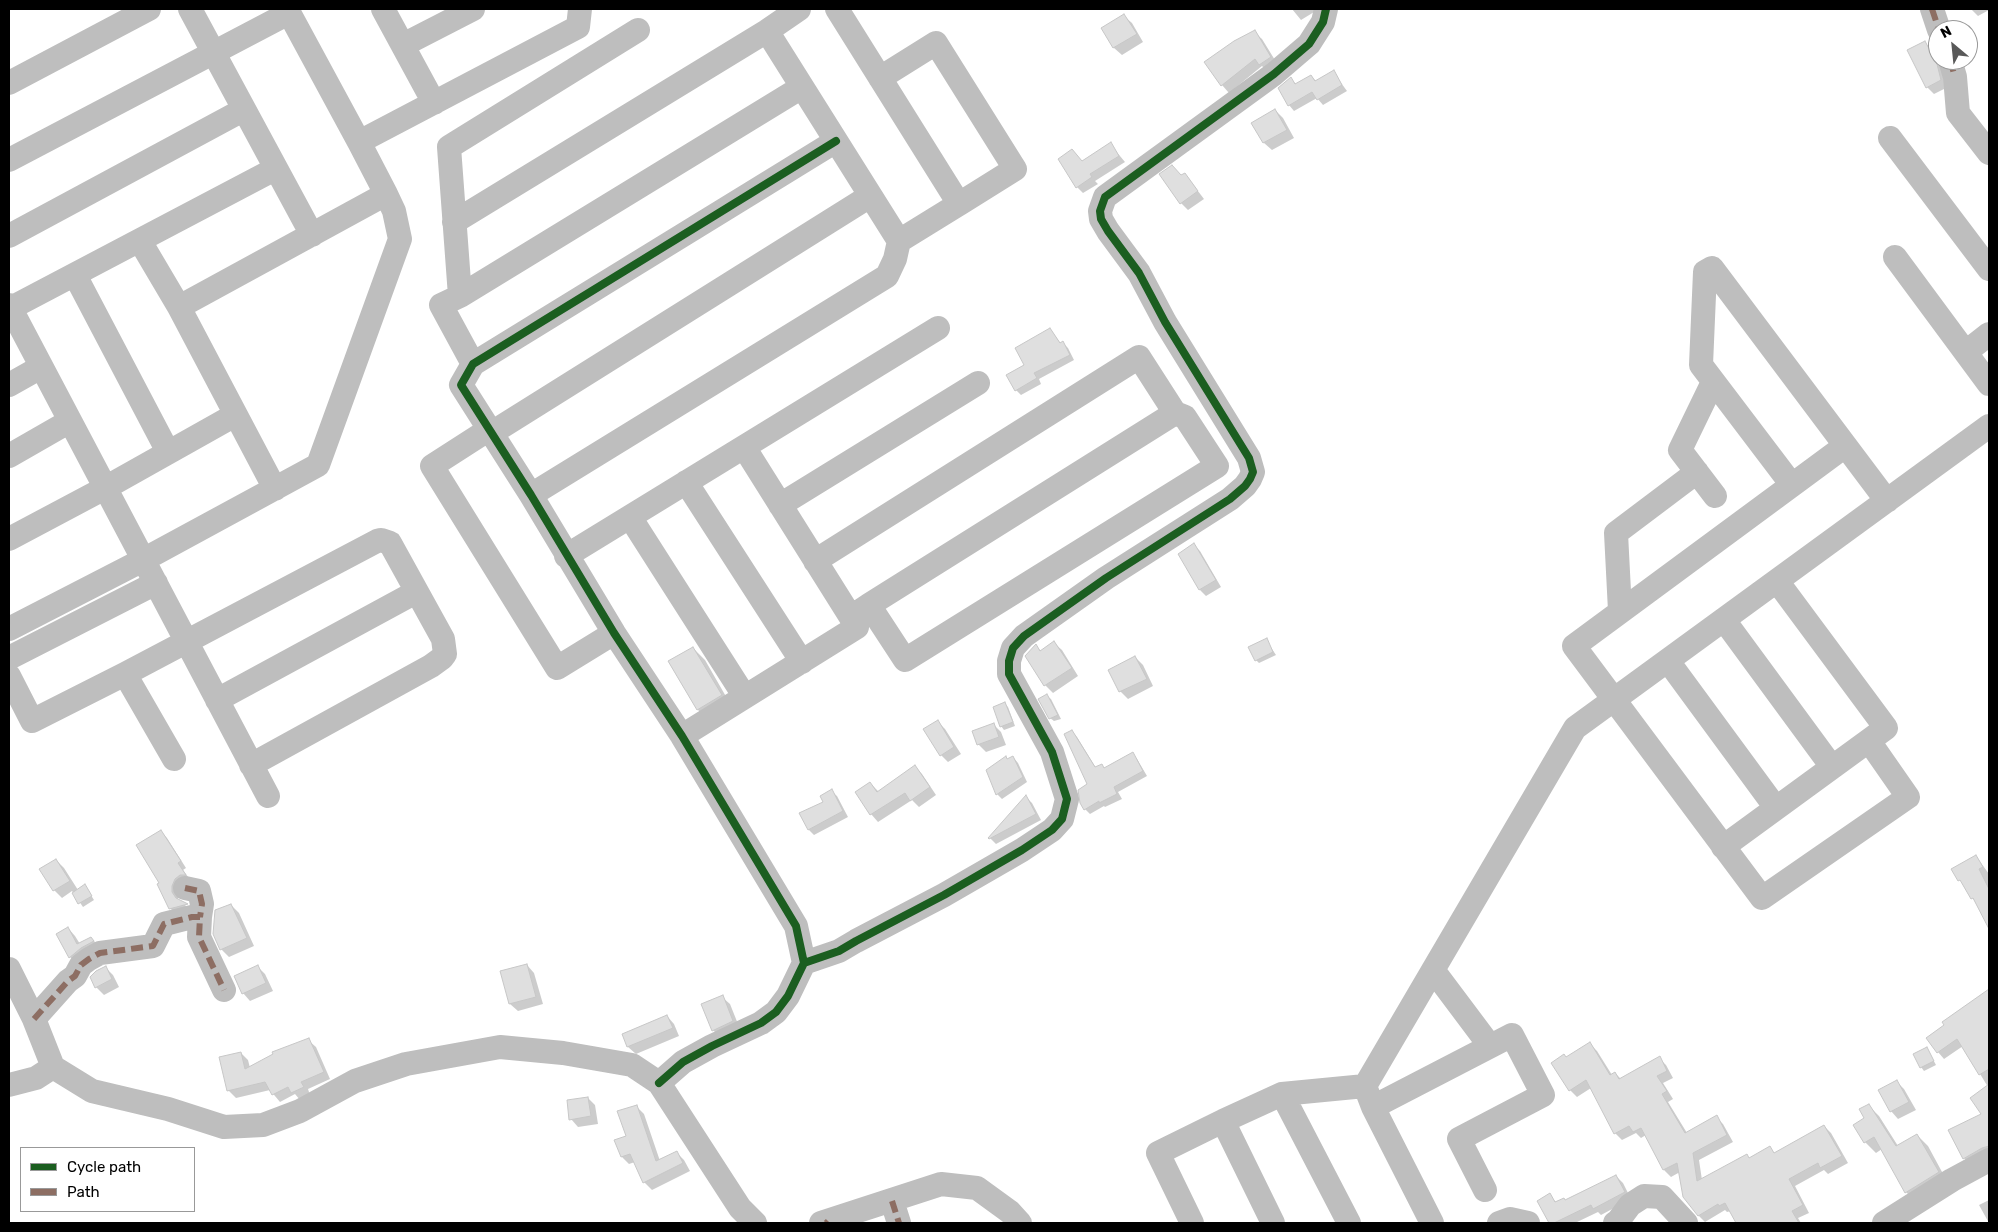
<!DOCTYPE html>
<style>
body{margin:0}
#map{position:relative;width:1998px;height:1232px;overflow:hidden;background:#fff;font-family:Rubik,sans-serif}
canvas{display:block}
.frame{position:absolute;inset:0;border:10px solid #000;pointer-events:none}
.legend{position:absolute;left:20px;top:1147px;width:175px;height:65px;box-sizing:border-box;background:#fff;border:1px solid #999;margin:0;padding:6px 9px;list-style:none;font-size:15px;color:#000}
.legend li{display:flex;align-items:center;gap:10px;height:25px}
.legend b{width:25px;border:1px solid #999}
.north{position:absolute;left:1928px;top:20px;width:50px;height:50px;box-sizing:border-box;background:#fff;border:1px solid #999;border-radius:50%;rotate:332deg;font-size:14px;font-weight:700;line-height:20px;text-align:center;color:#000}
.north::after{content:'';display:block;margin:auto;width:18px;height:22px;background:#595959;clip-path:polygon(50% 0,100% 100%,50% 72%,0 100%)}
</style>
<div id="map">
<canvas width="1998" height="1232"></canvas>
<div class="frame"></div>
<ul class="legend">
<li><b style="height:6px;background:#1b5e20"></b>Cycle path</li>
<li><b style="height:6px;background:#8d6e63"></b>Path</li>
</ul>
<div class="north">N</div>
</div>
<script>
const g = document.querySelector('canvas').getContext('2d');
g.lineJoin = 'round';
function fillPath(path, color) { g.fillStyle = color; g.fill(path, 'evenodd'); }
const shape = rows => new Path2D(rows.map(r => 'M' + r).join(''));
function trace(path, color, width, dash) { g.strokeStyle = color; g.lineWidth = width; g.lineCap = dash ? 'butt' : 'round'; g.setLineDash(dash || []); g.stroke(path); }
fillPath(shape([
 [1292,9,1319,9,1301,20],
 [1971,9,1989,9,1989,10,1978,16],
 [1124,16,1132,23,1143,42,1122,55,1114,48,1103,29],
 [1254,32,1262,39,1278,65,1267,71,1262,66,1229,93,1222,85],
 [1925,43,1932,50,1944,73,1948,87,1934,94,1927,87],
 [1333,72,1347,91,1323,105,1317,98,1294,111,1289,105,1291,79,1297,85,1311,76,1317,82],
 [1275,110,1283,118,1294,138,1272,150,1264,143,1253,123],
 [1110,144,1125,162,1095,181,1098,184,1083,193,1077,187,1082,162],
 [1185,174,1204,199,1188,210,1181,203,1182,177],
 [1050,329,1061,344,1063,343,1068,348,1074,360,1039,379,1041,384,1021,395,1016,390],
 [1194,545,1200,551,1221,587,1206,596,1200,590,1180,554],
 [1266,640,1276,655,1259,663,1256,660],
 [1054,643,1062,650,1078,676,1053,693,1045,685,1026,656,1036,646,1041,651],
 [693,648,705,660,732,707,710,721,698,710,670,662],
 [1135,657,1143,665,1153,686,1128,699,1120,691,1110,670],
 [1047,696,1051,699,1061,719,1054,721,1050,718],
 [1005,704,1008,707,1015,726,1004,730,1001,726],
 [937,721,945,729,961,754,948,762,941,755],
 [993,724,1001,732,1006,745,986,752,978,744],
 [1072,732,1077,737,1096,768,1101,765,1105,769,1132,754,1137,759,1147,776,1118,792,1122,799,1105,807,1104,806,1090,814,1085,809,1089,785],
 [1013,757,1018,763,1027,782,1002,799,997,794,1008,760],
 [915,767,922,774,936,795,919,807,912,800,878,822,871,814,870,783,879,792],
 [831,791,837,796,848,817,814,835,809,830,801,814,825,802],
 [1026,797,1032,803,1041,820,996,844,990,838],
 [161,832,167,838,186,868,183,870,191,881,178,893,178,900,193,911,177,915,170,908,161,883],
 [1976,856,1989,874,1988,920,1953,870],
 [56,860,64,868,78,890,85,886,94,900,83,907,72,891,62,898,54,890,41,870],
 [231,905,239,913,254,946,229,957,222,950,214,934],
 [68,928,75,936,80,944,91,938,99,946,77,965,70,957,57,934],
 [527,965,534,973,543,1004,518,1011,510,1004],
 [258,967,265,974,273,991,250,1001,243,993],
 [106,968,113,975,119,987,104,995,96,987],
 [1989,990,1989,1155,1970,1165,1964,1158,1983,1114,1988,1087,1963,1046,1944,1059,1938,1052,1946,1025,1943,1022],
 [722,997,730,1004,740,1029,721,1038,713,1030],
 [667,1016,674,1024,679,1036,636,1054,628,1047,623,1034],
 [308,1040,316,1047,330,1079,308,1089,310,1095,300,1100,295,1094,280,1102,270,1090,236,1098,228,1090,241,1053,248,1060,250,1068],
 [1590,1044,1597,1051,1612,1075,1615,1073,1621,1079,1659,1058,1666,1065,1673,1078,1663,1083,1673,1099,1668,1102,1687,1133,1716,1117,1723,1124,1733,1142,1699,1160,1702,1180,1749,1159,1770,1148,1775,1154,1824,1126,1831,1133,1848,1163,1828,1174,1824,1170,1795,1186,1809,1213,1798,1218,1801,1223,1737,1223,1731,1211,1727,1212,1725,1210,1705,1222,1698,1215,1680,1172,1671,1177,1664,1170,1646,1135,1641,1138,1636,1133,1622,1140,1615,1133,1591,1088,1577,1097,1570,1090,1552,1063,1566,1058],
 [1927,1048,1936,1065,1924,1071,1921,1067],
 [1897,1082,1904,1089,1916,1110,1898,1119,1891,1111],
 [588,1098,595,1105,598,1124,578,1127,571,1119],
 [1868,1105,1879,1116,1898,1146,1917,1135,1928,1146,1948,1183,1917,1203,1906,1192,1882,1149,1876,1153,1865,1142,1866,1118],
 [636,1106,644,1114,660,1161,677,1153,684,1160,690,1171,652,1190,644,1182,635,1162,629,1164,622,1157,616,1141,627,1137],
 [1616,1176,1623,1183,1631,1199,1601,1215,1598,1212,1575,1223,1550,1223,1539,1201,1549,1195,1557,1203,1565,1201],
 [1989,1200,1989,1223,1979,1205]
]), '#0003');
const building = shape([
 [1124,14,1137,34,1113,48,1101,28,1124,14],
 [1255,30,1271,57,1259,65,1255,59,1221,86,1204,62,1234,41,1255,30],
 [1925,41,1937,64,1941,80,1926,88,1907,50,1925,41],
 [1334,70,1342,85,1317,100,1312,92,1288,106,1278,88,1291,77,1295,84,1311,75,1315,81,1334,70],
 [1275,109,1287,130,1263,143,1251,123,1275,109],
 [1111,142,1119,156,1090,174,1092,177,1076,188,1058,159,1072,149,1082,161,1111,142],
 [1172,165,1181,175,1185,173,1198,191,1180,204,1159,174,1172,165],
 [1050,328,1060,343,1063,341,1070,355,1034,373,1037,378,1015,391,1006,375,1024,365,1015,348,1050,328],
 [1194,543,1216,580,1199,590,1178,554,1194,543],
 [1267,638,1273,652,1255,661,1248,647,1267,638],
 [1054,641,1072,668,1044,686,1025,656,1036,644,1040,651,1054,641],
 [693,647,722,695,697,710,668,661,693,647],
 [1135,656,1147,679,1119,692,1108,670,1135,656],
 [1047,694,1058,715,1049,719,1038,699,1047,694],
 [1005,702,1013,722,1000,727,993,707,1005,702],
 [938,720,954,747,940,756,923,729,938,720],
 [994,723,999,737,977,745,972,731,994,723],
 [1072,730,1095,767,1102,764,1104,768,1133,752,1143,771,1114,787,1117,794,1099,803,1099,801,1084,810,1080,803,1078,790,1087,784,1064,734,1072,730],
 [1006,756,1007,759,1013,756,1023,777,996,795,986,770,1006,756],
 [915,765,930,787,910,801,905,793,870,815,855,792,870,782,877,792,915,765],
 [832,789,843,811,808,830,799,813,823,802,820,796,832,789],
 [1026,795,1036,814,989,839,988,838,1026,795],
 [161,830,181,861,178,863,186,875,180,875,175,879,172,886,172,892,176,898,188,904,169,909,157,884,159,883,136,845,161,830],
 [1976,855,1983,867,1979,869,1989,889,1989,929,1973,898,1971,899,1960,880,1958,881,1951,869,1976,855],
 [56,859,70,881,53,891,39,869,56,859],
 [85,884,92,896,78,904,72,893,85,884],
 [231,904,247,938,220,950,213,934,215,910,231,904],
 [68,927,77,944,91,937,94,941,81,948,69,958,56,934,68,927],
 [527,964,536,997,509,1004,500,971,527,964],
 [258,965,266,983,242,994,234,976,258,965],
 [106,966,112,979,95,988,90,977,96,971,106,966],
 [1989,989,1989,1069,1979,1075,1957,1039,1937,1053,1926,1038,1944,1025,1942,1022,1989,989],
 [723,995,733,1021,712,1031,701,1004,723,995],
 [667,1015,673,1028,627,1047,622,1034,667,1015],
 [309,1038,324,1072,301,1082,304,1087,291,1093,288,1087,272,1095,265,1082,227,1091,219,1057,241,1052,245,1069,273,1054,272,1052,309,1038],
 [1590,1042,1610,1075,1615,1072,1619,1079,1660,1056,1667,1071,1657,1076,1667,1091,1662,1094,1685,1133,1717,1115,1727,1135,1693,1153,1697,1181,1747,1154,1749,1158,1770,1146,1774,1153,1824,1125,1842,1156,1820,1168,1818,1163,1789,1179,1803,1205,1792,1211,1799,1223,1736,1223,1725,1203,1719,1206,1718,1204,1698,1216,1683,1197,1677,1163,1663,1170,1641,1128,1633,1132,1629,1126,1614,1134,1586,1080,1569,1091,1551,1063,1564,1054,1566,1057,1590,1042],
 [1927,1047,1934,1061,1920,1068,1913,1054,1927,1047],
 [1897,1080,1909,1102,1890,1112,1878,1090,1897,1080],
 [1989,1084,1989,1146,1982,1148,1963,1159,1948,1130,1981,1114,1970,1098,1989,1084],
 [588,1097,591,1116,569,1120,567,1100,588,1097],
 [1869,1104,1896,1146,1917,1134,1939,1172,1905,1193,1874,1137,1864,1143,1853,1125,1864,1118,1859,1109,1869,1104],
 [637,1105,656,1161,677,1151,683,1163,643,1183,630,1154,621,1157,614,1140,626,1136,617,1111,637,1105],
 [1616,1175,1625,1192,1593,1209,1591,1205,1554,1223,1549,1223,1537,1201,1550,1193,1555,1202,1564,1198,1565,1200,1616,1175]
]);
fillPath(building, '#dfdfdf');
trace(building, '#c7c7c7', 1);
trace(shape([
 [190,9,312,235],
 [287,9,359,142],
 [383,9,434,103],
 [1932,9,1939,30],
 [767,31,899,241,959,204,837,9],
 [403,45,473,9],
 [1950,60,1955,77,1958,113,1989,153],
 [880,78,936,43,1015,169,959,204],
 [9,83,149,9],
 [1890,138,1989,269],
 [9,160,289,13],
 [386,194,359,142,578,27,580,9],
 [454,222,767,31,799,9],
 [9,236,243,110],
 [140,241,179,307,275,489],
 [1895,257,1989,384],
 [75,275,168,452],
 [460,296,802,87],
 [9,305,268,796],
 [9,309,275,169],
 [1966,352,1989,334],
 [473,364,441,305,460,296,449,147,638,30],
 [1713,382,1680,450,1715,496],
 [9,385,41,367],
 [488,430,432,466,557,668,614,633],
 [490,434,870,196],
 [1845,446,1574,646,1762,898,1908,797,1869,741],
 [9,456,70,421],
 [686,482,802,662],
 [1792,485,1701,365,1705,272,1712,268,1887,501],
 [531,495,887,276,895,259,899,241],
 [780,505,978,383],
 [630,517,745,697],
 [9,539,105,488,235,415],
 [566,556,938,328],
 [815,561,1139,357,1175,413,1185,417,1217,466,905,660,869,605,851,617],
 [869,605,1175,413],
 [1620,611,1616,533,1697,472],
 [1724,620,1832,767],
 [9,629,143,560,318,465,400,239,394,211,386,194,179,307],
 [9,658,156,583],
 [1668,661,1776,808],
 [125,674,174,759],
 [9,676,32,721,125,674,377,541,381,540,390,543,443,639,445,654,442,658,431,666,251,765],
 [217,700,416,592],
 [682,736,857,627,744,447],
 [1723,847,1886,728,1777,581],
 [185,888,199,891,202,904,200,917],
 [804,963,839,951,856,941,944,895,1022,850,1052,830,1062,819,1067,799,1052,752,1009,674,1009,661,1013,648,1024,636,1106,578,1230,499,1245,486,1250,479,1253,472,1249,458,1165,322,1139,273,1108,231,1101,219,1100,211,1105,197,1274,74,1309,44,1323,22,1326,9],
 [9,969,34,1019,53,1067,92,1091,168,1109,224,1127,263,1125,300,1111,355,1081,406,1064,500,1047,563,1053,632,1065,659,1083,740,1208,755,1223],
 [1433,970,1490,1046],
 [34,1019,68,981,75,976,81,965,89,959,100,953,153,946,164,924,192,917,200,917,199,937,224,990],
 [659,1083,683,1062,712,1046,761,1023,776,1012,788,996,804,963,796,926,682,736,614,633,531,495,461,385,473,364,836,141],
 [9,1085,36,1078,53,1067],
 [1282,1094,1349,1223],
 [1373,1107,1512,1035,1543,1095,1459,1139,1485,1190],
 [1223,1121,1273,1223],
 [892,1201,899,1223],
 [821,1223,941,1184,977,1188,1010,1212,1020,1223],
 [1192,1223,1158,1153,1223,1121,1282,1094,1365,1086],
 [1432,1223,1373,1107,1365,1086,1575,728,1989,426],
 [1499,1223,1510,1219,1528,1223],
 [1615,1223,1618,1221,1630,1205,1644,1196,1662,1197,1686,1223],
 [1884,1223,1952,1180,1989,1160]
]), '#bebebe', 24);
trace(shape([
 [1932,9,1939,30],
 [1950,60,1955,77],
 [185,888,199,891,202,904,200,917],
 [34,1019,68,981,75,976,81,965,89,959,100,953,153,946,164,924,192,917,200,917,199,937,224,990],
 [892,1201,899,1223],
 [826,1223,828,1221]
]), '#8d6e63', 6, [12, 6]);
trace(shape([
 [804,963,839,951,856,941,944,895,1022,850,1052,830,1062,819,1067,799,1052,752,1009,674,1009,661,1013,648,1024,636,1106,578,1230,499,1245,486,1250,479,1253,472,1249,458,1165,322,1139,273,1108,231,1101,219,1100,211,1105,197,1274,74,1309,44,1323,22,1326,9],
 [659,1083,683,1062,712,1046,761,1023,776,1012,788,996,804,963,796,926,682,736,614,633,531,495,461,385,473,364,836,141]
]), '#1b5e20', 8);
</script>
